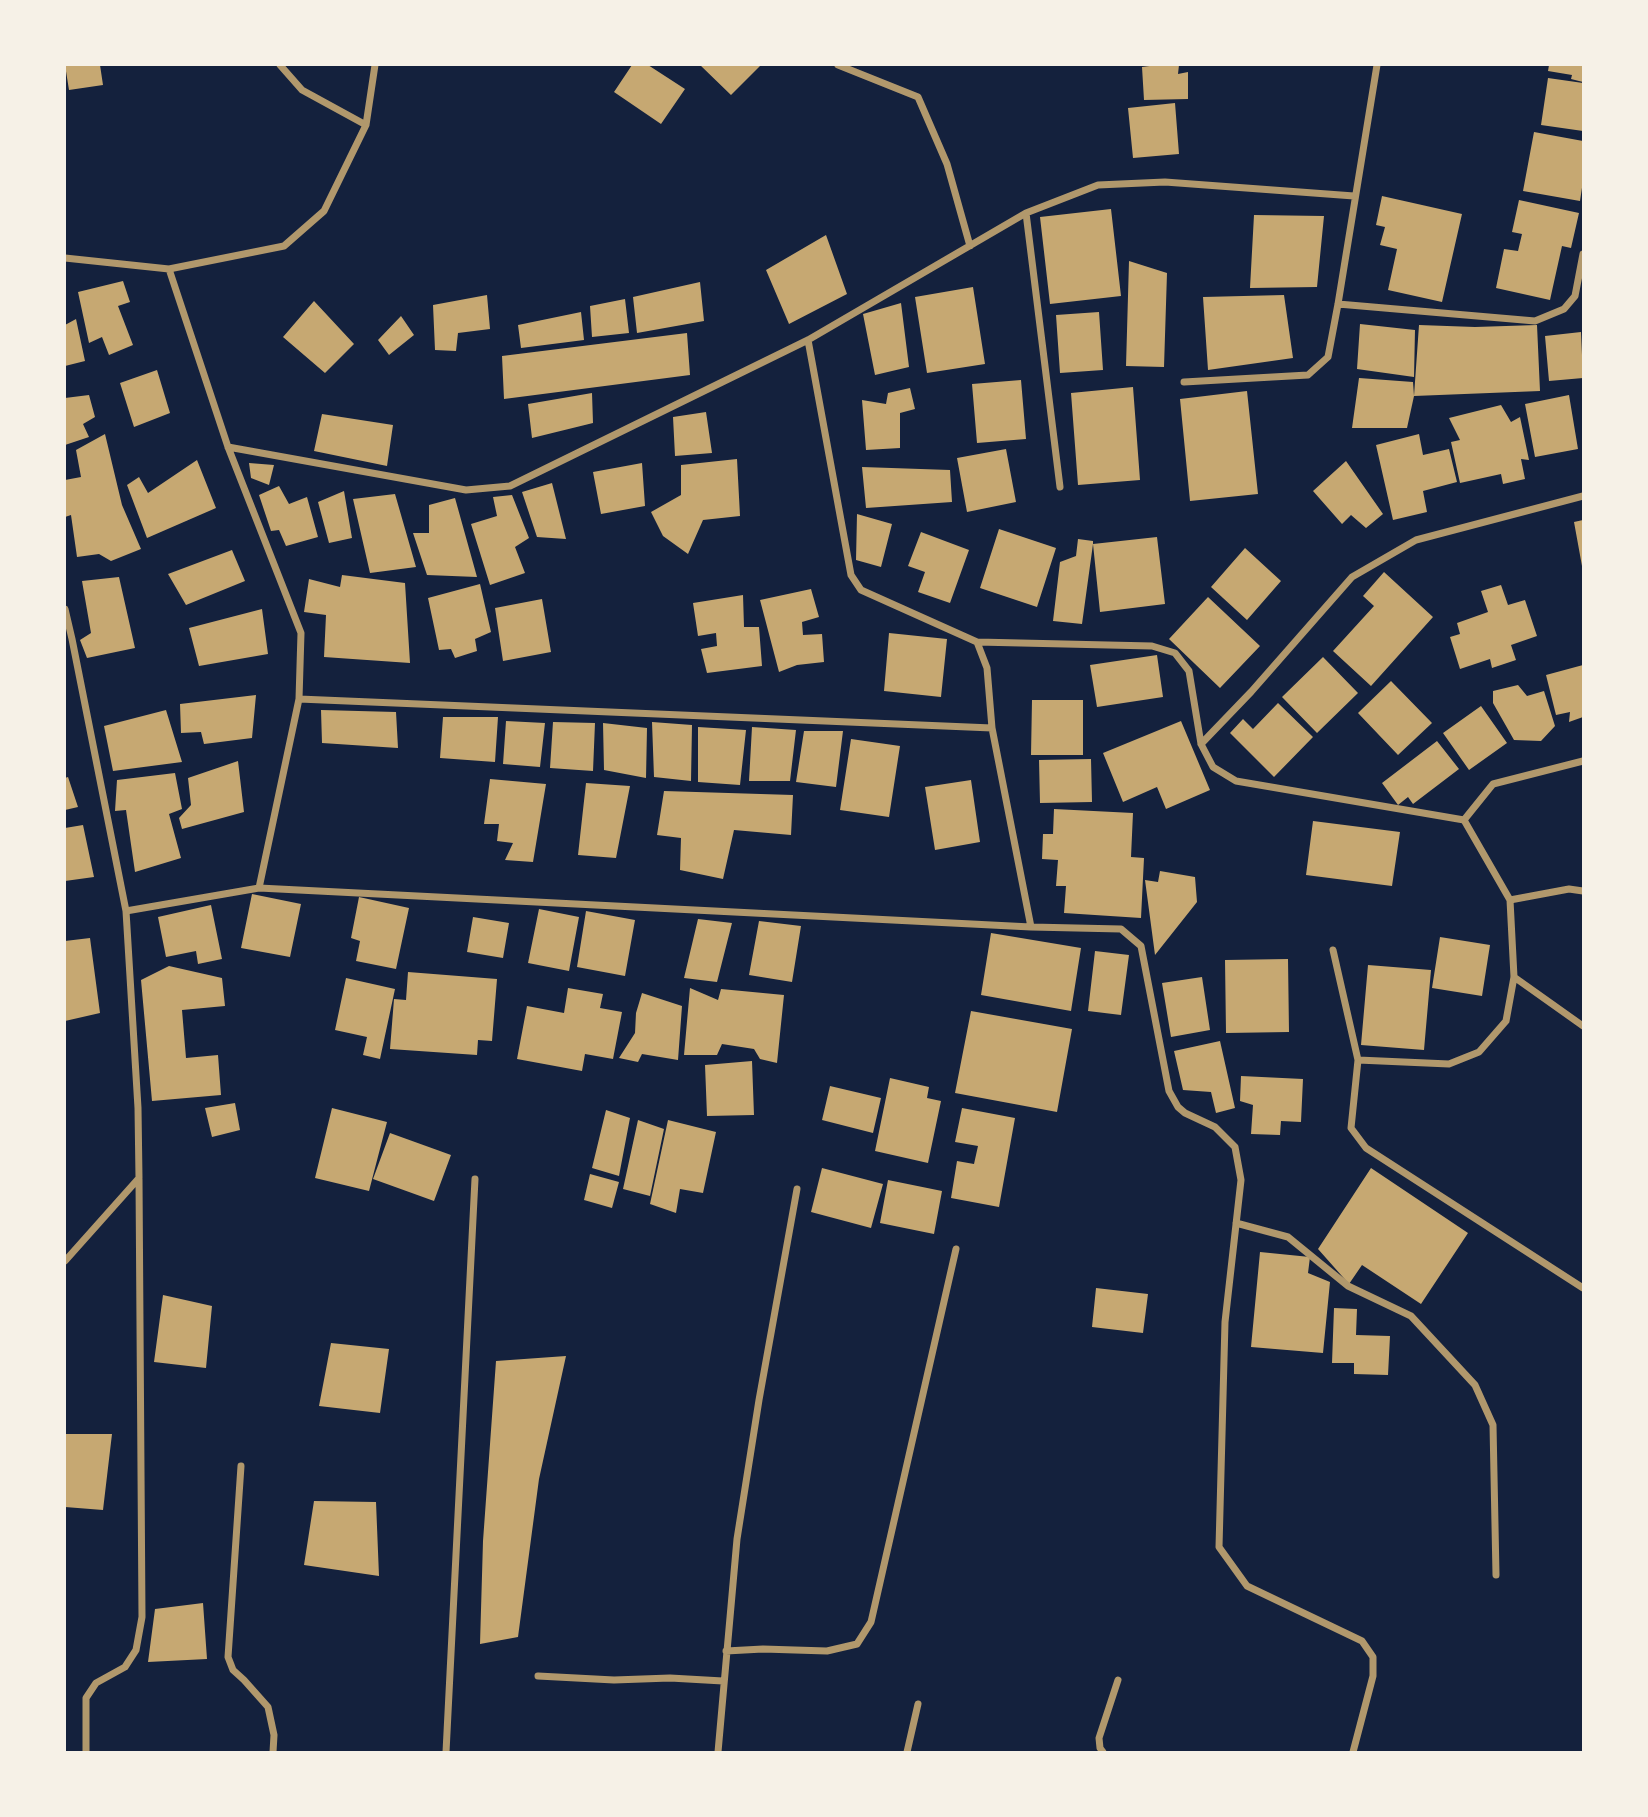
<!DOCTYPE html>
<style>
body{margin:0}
#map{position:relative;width:1648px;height:1817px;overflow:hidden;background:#14213d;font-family:Spectral,serif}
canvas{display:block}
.frame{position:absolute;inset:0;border:66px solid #f6f1e7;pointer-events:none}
</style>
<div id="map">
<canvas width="1648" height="1817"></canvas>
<div class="frame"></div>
</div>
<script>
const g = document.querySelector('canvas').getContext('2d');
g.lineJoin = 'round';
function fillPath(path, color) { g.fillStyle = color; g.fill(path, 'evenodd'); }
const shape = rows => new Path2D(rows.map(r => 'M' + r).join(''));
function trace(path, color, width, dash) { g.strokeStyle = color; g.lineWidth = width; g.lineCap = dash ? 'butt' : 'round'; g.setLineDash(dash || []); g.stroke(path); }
fillPath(shape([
 [65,65,100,65,103,85,69,90],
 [632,65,648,65,685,89,661,124,614,92],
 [700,65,761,65,731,95],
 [1157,65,1179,65,1178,74,1188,72,1188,99,1144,100,1142,67],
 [1549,65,1583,65,1583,82,1571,79,1572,75,1548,71],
 [1548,78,1583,83,1583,131,1541,125],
 [1175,103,1179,154,1133,158,1128,108],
 [1534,132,1583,141,1583,181,1580,201,1523,191],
 [1382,196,1462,214,1442,302,1388,290,1397,249,1380,245,1385,227,1376,225],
 [1519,200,1579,213,1571,248,1562,246,1550,300,1496,288,1504,249,1518,251,1522,234,1512,232],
 [1111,209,1121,296,1050,304,1040,217],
 [1254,215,1324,216,1317,287,1250,288],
 [826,235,847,294,789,324,766,270],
 [1129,261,1167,273,1164,367,1126,366],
 [123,281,130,302,118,306,133,345,109,355,102,337,89,343,78,292],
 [700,282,704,321,637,333,633,297],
 [973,287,985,364,927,373,915,297],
 [487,295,490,329,458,333,456,351,435,350,433,305],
 [1284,295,1293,358,1208,370,1203,297],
 [625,299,629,333,592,337,590,306],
 [314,301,354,344,325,373,283,337],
 [901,303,909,367,875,375,863,314],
 [581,312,584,340,521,348,518,325],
 [1099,312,1103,370,1060,373,1056,315],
 [401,316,414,335,389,355,378,340],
 [76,319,85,361,65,366,65,325],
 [1360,324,1415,330,1414,377,1357,369],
 [1419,325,1475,327,1537,325,1540,391,1414,396,1407,428,1352,428,1359,378,1413,382,1414,396],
 [1581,332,1583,378,1549,381,1545,336],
 [687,333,690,375,504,399,502,356],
 [157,370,170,413,134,427,120,383],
 [1021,380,1026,439,977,443,972,384],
 [1133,387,1140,480,1078,485,1071,393],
 [910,388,915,409,900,413,900,448,866,450,862,400,886,404,888,393],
 [1247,391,1258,494,1190,501,1180,399],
 [592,393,593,423,532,438,528,404],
 [89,395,95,417,83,424,89,437,65,445,65,398],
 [1569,395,1578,449,1535,457,1525,404],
 [1501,405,1511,422,1520,417,1529,460,1521,459,1525,479,1503,484,1501,474,1460,483,1451,442,1460,440,1449,418],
 [706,412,712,453,675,456,673,417],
 [322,414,393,425,387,466,314,451],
 [105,434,122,505,141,549,111,561,99,554,77,557,71,515,65,517,65,480,81,477,76,450],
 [1419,434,1423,455,1449,449,1457,482,1423,491,1427,512,1393,520,1376,445],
 [1006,449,1016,502,967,512,957,458],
 [737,459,740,516,703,520,688,554,663,536,651,512,681,495,681,465],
 [197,460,216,508,147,538,127,485,139,477,148,493],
 [1346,461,1383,514,1366,528,1351,515,1342,524,1313,491],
 [249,463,274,465,269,485,251,478],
 [642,463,645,506,601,514,593,472],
 [862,467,950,470,952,502,866,508],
 [552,483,566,539,537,537,522,492],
 [279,486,289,504,307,497,318,537,286,546,279,530,271,531,259,495],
 [344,491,352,538,329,543,318,502],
 [395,494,416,567,370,573,353,499],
 [512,495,529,538,515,547,525,573,490,585,471,524,497,516,493,497],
 [455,498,477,577,427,575,413,533,429,533,429,505],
 [857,514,892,524,881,567,856,560],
 [1583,520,1583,566,1582,566,1574,522],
 [999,529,1056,548,1037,607,980,588],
 [921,532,969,550,950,603,918,592,925,572,908,566],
 [1157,537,1165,604,1100,612,1093,544],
 [1078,539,1093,541,1093,544,1082,624,1053,621,1060,562,1076,556],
 [1245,548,1281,581,1247,620,1211,587],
 [232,550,245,581,186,605,168,574],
 [1384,572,1433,617,1371,686,1333,651,1374,606,1363,596],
 [342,575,405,583,410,663,324,657,326,615,304,612,309,579,340,587],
 [119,577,135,648,87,658,80,640,91,633,82,581],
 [480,584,491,632,475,639,477,651,455,658,451,649,439,650,428,598],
 [1501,585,1508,605,1525,600,1537,636,1511,645,1516,660,1492,668,1490,659,1460,669,1450,637,1460,634,1457,623,1488,612,1481,591],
 [811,589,819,617,802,622,803,635,822,634,824,662,797,665,779,672,760,600],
 [743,595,744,627,759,627,762,666,707,673,701,649,717,646,716,633,698,636,693,603],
 [1208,597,1260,646,1220,688,1169,639],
 [542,599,551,652,503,661,495,608],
 [262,609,268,654,199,666,189,628],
 [889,633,947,639,941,697,884,691],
 [1157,655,1163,697,1097,707,1090,665],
 [1323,657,1358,693,1317,733,1282,697],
 [1583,665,1583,717,1569,722,1570,712,1556,715,1546,675],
 [1391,681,1432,723,1398,755,1358,713],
 [1518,685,1527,696,1544,691,1555,726,1541,741,1514,740,1493,703,1493,691],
 [256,695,252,738,204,744,201,732,181,733,180,704],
 [1032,700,1083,700,1083,755,1031,755],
 [1278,703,1313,737,1274,777,1230,733,1243,719,1253,729],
 [1481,706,1507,743,1469,770,1443,733],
 [166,710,182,762,113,771,104,726],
 [321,710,396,712,398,748,322,743],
 [443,717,498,717,495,762,440,758],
 [506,721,545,723,540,767,503,764],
 [1181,721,1210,790,1166,809,1157,787,1123,802,1103,753],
 [553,722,595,723,593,771,550,768],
 [652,722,692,725,691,781,654,777],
 [603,723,647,728,646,778,604,770],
 [698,727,746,730,740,785,698,782],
 [752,727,796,730,790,781,749,781],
 [804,731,843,731,836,787,796,782],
 [851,739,900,746,889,817,840,810],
 [1437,741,1459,769,1413,804,1408,797,1398,805,1382,783],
 [1091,759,1092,802,1040,803,1039,760],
 [238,761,244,812,182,829,179,818,191,805,188,778],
 [175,773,182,809,169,814,181,858,135,872,126,810,115,811,117,780],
 [68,777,78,807,65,810,65,778],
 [490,779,546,784,533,862,505,860,513,843,497,841,499,824,484,824],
 [971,780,980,842,935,850,925,787],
 [586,783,630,786,616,858,578,855],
 [664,791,793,795,791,835,734,830,723,879,680,870,681,838,657,835],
 [1054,809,1133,813,1131,857,1144,858,1141,918,1064,913,1066,886,1056,886,1058,860,1042,859,1043,834,1053,834],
 [1313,821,1400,832,1392,886,1306,875],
 [83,825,94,877,65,881,65,828],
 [1160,871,1195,877,1197,902,1155,955,1145,880,1158,882],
 [252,894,301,904,290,957,241,948],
 [359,897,409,908,396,969,356,961,360,941,351,938],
 [211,905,222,959,198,964,196,951,166,957,158,917],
 [539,909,579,917,569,971,528,963],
 [586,911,635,920,625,976,577,967],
 [473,917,509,923,503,958,467,952],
 [698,919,732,923,717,982,684,978],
 [759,921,801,926,792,982,749,975],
 [991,933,1081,948,1071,1011,981,995],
 [1440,937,1490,945,1482,996,1432,988],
 [90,938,100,1013,65,1021,65,941],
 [1095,951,1129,955,1121,1015,1088,1011],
 [1288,959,1289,1032,1226,1033,1225,960],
 [1368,965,1431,970,1424,1050,1361,1045],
 [169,966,222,978,225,1006,182,1010,186,1058,218,1055,221,1095,152,1101,141,980],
 [408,972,497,979,492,1041,478,1040,477,1055,390,1049,394,999,406,1000],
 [1202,977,1210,1030,1171,1037,1162,983],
 [346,978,395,989,380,1059,363,1055,367,1037,335,1030],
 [568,988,603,994,600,1008,622,1012,613,1059,585,1054,582,1071,517,1059,527,1006,564,1013],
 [690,988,718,1000,721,989,784,995,777,1063,760,1059,754,1049,722,1044,717,1055,684,1055],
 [642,993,682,1006,678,1060,642,1054,638,1062,619,1058,635,1033,636,1013],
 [971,1011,1072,1029,1057,1112,955,1093],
 [1220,1041,1235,1108,1216,1113,1211,1092,1183,1090,1174,1051],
 [752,1061,754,1115,707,1116,705,1065],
 [1241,1076,1303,1079,1301,1122,1281,1121,1280,1135,1251,1134,1253,1105,1240,1101],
 [890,1078,929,1087,927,1098,941,1101,928,1163,875,1151],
 [830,1086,881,1098,873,1133,822,1120],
 [235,1103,240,1130,212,1137,205,1108],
 [332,1108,387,1122,369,1191,315,1178],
 [962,1108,1015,1118,999,1207,951,1198,957,1161,974,1164,978,1146,955,1142],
 [606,1110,630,1118,619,1176,592,1168],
 [638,1120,664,1129,650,1196,623,1189],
 [668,1120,716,1132,703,1193,680,1189,676,1213,650,1204],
 [390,1133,451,1155,434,1201,373,1179],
 [822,1168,883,1184,871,1228,811,1212],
 [1371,1168,1468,1233,1421,1304,1362,1265,1349,1284,1318,1249],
 [590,1174,619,1182,612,1208,584,1200],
 [888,1180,942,1191,934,1234,880,1223],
 [1260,1252,1310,1257,1308,1273,1330,1282,1323,1353,1251,1347],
 [1096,1288,1148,1294,1143,1333,1092,1327],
 [163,1295,212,1306,206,1368,154,1362],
 [1334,1308,1357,1309,1356,1335,1390,1336,1388,1375,1354,1374,1354,1363,1332,1363],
 [331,1343,389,1349,380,1413,319,1406],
 [566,1356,539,1479,518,1637,480,1644,483,1541,496,1361],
 [65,1434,112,1434,103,1510,65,1507],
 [314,1501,376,1502,379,1576,304,1565],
 [203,1603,207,1659,148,1662,155,1609]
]), '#c6a872');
trace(shape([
 [280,65,302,90,366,125],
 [838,65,918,97,947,164,970,246],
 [1026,213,1060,487],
 [65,258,169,269,284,246,324,211,366,125,375,65],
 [1338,304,1535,321,1564,309,1575,296,1583,254],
 [1184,382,1308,375,1328,357,1338,304,1377,65],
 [228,447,466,490,510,486,808,340,1026,213,1098,185,1165,182,1354,196],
 [65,609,72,639,126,911],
 [977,642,1152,646,1175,653,1189,671,1201,744,1213,767,1236,781,1464,820,1510,900,1514,977,1506,1021,1479,1052,1449,1064,1358,1060],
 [299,699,992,728],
 [1201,744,1251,692,1352,577,1416,540,1583,496],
 [1464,820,1493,784,1583,761],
 [259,888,1031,927,992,728,987,668,977,642,861,590,851,575,808,340],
 [1510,900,1569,889,1583,891],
 [1031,927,1121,929,1141,946,1169,1091,1178,1107,1185,1113,1215,1127,1235,1147,1241,1180,1225,1322,1219,1547,1247,1586,1362,1641,1373,1657,1373,1676,1353,1752],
 [1333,950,1358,1060,1351,1128,1366,1148,1583,1288],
 [1514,977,1583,1026],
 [1236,1223,1288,1237,1348,1286,1411,1316,1475,1385,1493,1425,1496,1575],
 [65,1261,139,1178,138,1108,126,911,259,888,299,699,301,633,228,447,169,269],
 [241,1466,228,1657,233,1670,244,1680,268,1707,274,1735,273,1752],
 [726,1651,763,1649,827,1651,857,1644,871,1622,956,1249],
 [538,1676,614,1680,670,1678,723,1681],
 [86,1752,86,1698,96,1683,125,1667,136,1650,142,1617,139,1179],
 [446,1752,475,1179],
 [718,1752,737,1539,759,1400,797,1189],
 [907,1752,918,1704],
 [1103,1752,1100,1748,1099,1738,1118,1680]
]), '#b1986c', 7);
</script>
